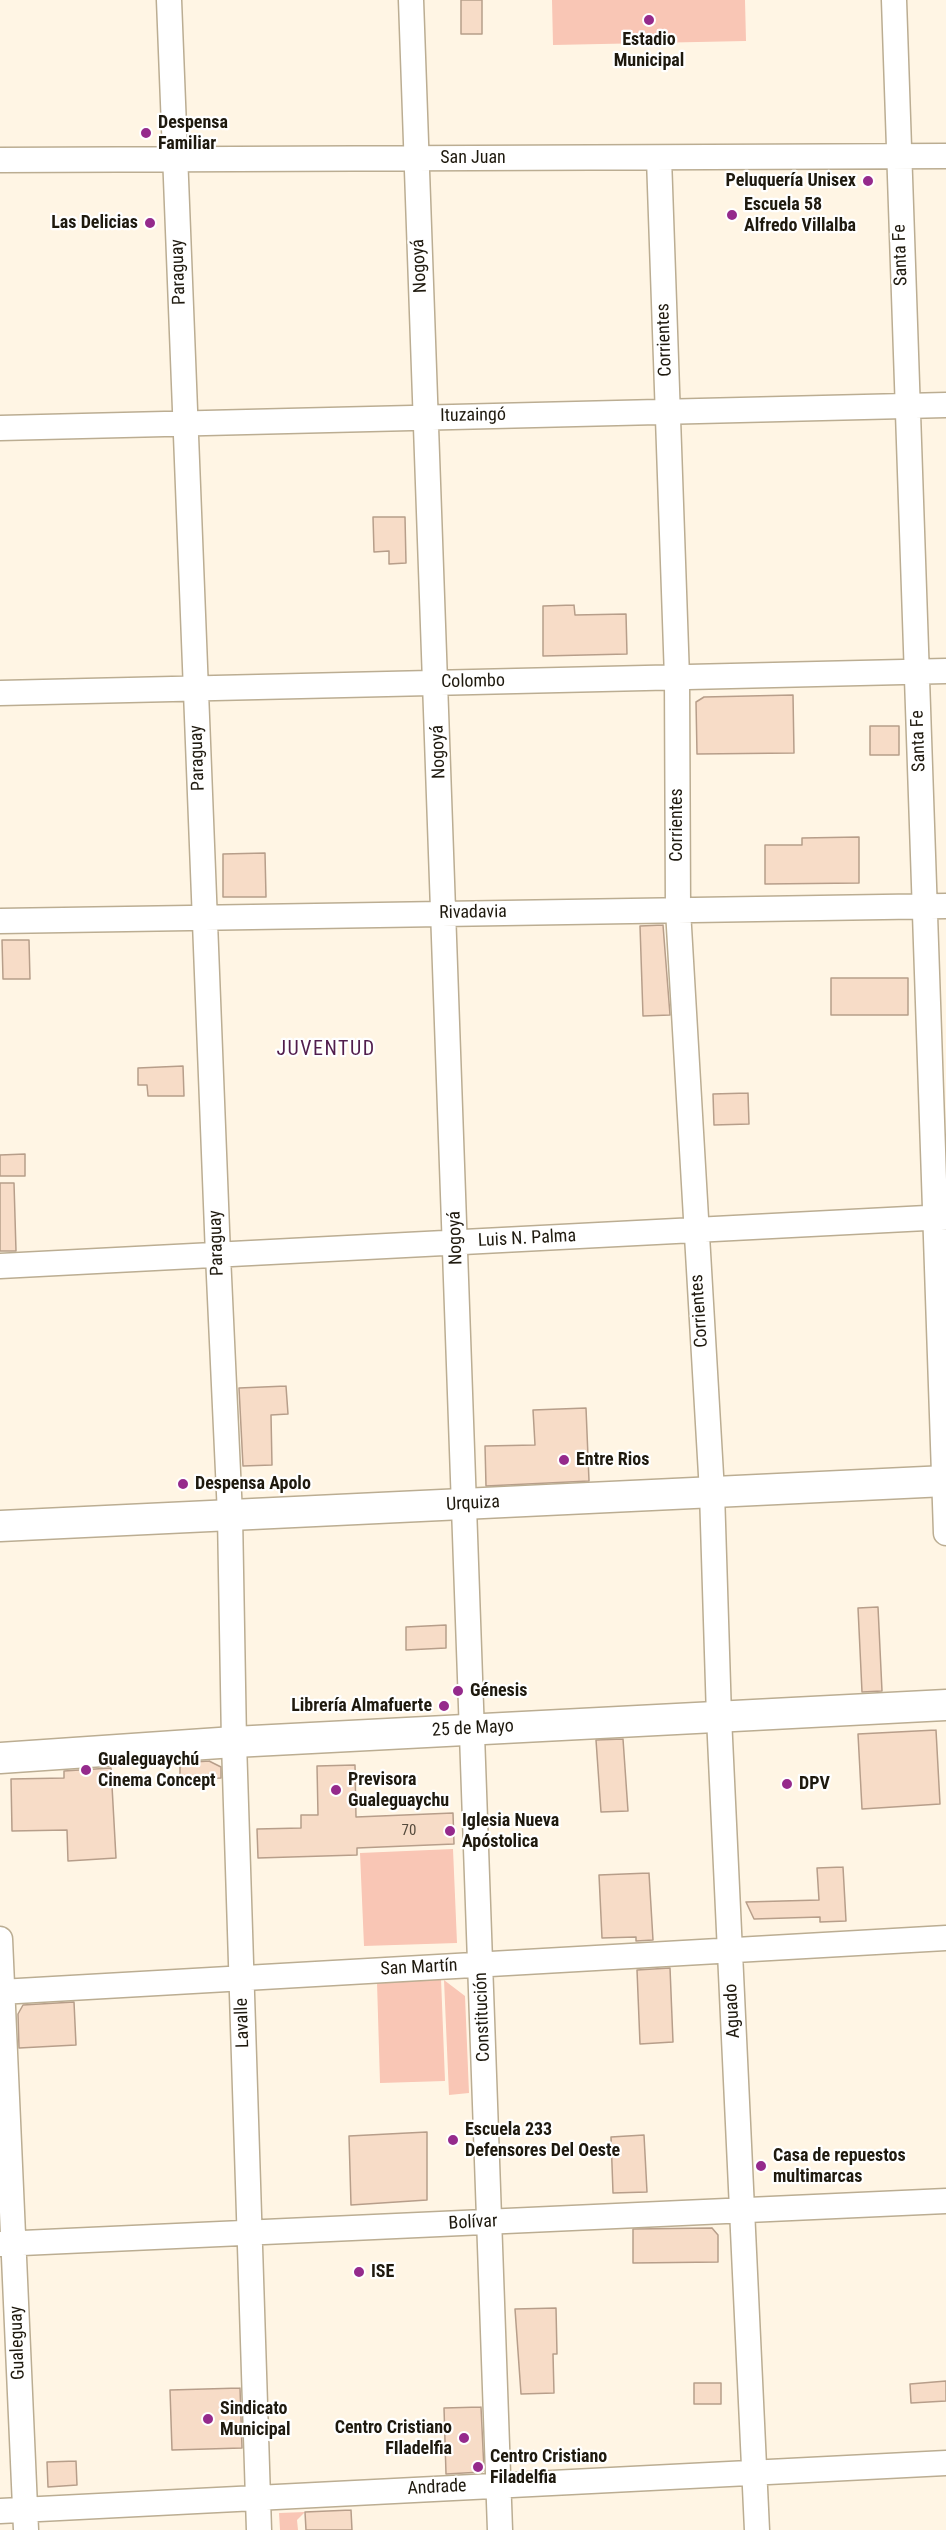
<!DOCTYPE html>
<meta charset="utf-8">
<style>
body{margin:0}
canvas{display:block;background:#fff5e4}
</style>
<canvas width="946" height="2530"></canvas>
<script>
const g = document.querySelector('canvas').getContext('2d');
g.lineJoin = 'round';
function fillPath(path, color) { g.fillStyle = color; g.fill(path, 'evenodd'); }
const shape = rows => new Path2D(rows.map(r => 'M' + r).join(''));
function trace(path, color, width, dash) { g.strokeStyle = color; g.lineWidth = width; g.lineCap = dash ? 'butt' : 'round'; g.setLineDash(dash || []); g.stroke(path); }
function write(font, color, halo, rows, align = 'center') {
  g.font = font + ' "Roboto Condensed",sans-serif'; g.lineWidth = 4.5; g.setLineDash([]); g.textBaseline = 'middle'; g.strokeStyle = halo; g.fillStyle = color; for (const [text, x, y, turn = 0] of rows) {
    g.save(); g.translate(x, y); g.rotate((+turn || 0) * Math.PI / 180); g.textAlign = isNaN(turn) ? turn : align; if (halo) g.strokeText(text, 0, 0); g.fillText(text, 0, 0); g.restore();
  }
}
fillPath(shape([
 [552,0,745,0,746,41,553,45],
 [453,1849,457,1943,364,1946,360,1853],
 [441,1978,445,2081,380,2083,377,1982],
 [444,1980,465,1996,469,2093,449,2095],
 [305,2512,297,2520,298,2530,280,2530,279,2513]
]), '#f9c6b5');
const building = shape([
 [461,0,482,0,482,34,461,34,461,0],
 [373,517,405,517,406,563,389,564,389,551,374,552,373,517],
 [574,605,575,615,626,614,627,654,543,656,543,606,574,605],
 [793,695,794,753,697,754,696,702,704,697,793,695],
 [870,726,899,726,899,755,870,755,870,726],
 [859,837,859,883,765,884,765,845,802,845,802,838,859,837],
 [265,853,266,897,223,897,223,854,265,853],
 [663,925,670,1015,643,1016,640,926,663,925],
 [2,940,29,940,30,979,3,979,2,940],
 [831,978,908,978,908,1015,831,1015,831,978],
 [183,1066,184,1096,148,1096,147,1085,138,1085,138,1068,183,1066],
 [748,1093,749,1124,714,1125,713,1094,748,1093],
 [25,1154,25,1176,0,1176,0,1155,25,1154],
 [0,1183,14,1183,16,1251,0,1251,0,1183],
 [286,1386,288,1414,271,1415,272,1465,243,1466,239,1388,286,1386],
 [586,1408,589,1481,486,1486,485,1446,535,1445,533,1410,586,1408],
 [878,1607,882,1691,862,1692,858,1608,878,1607],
 [446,1625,446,1648,406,1650,406,1627,446,1625],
 [936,1730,940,1804,862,1809,858,1734,936,1730],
 [623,1739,628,1811,601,1812,596,1740,623,1739],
 [209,1761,221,1767,221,1778,180,1779,180,1763,209,1761],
 [355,1765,356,1817,453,1813,454,1844,357,1848,357,1855,258,1858,257,1829,301,1828,301,1815,318,1815,317,1766,355,1765],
 [111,1768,116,1858,68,1861,67,1830,12,1831,11,1779,64,1778,64,1771,111,1768],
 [843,1867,846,1921,820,1922,820,1917,754,1919,746,1902,819,1900,817,1868,843,1867],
 [649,1873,653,1940,636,1941,636,1937,602,1938,599,1875,649,1873],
 [670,1968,673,2042,640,2044,637,1970,670,1968],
 [74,2002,76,2045,19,2048,18,2014,23,2005,74,2002],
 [427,2132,427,2200,351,2205,349,2136,427,2132],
 [644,2135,647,2192,613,2193,611,2137,644,2135],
 [712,2228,718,2235,718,2262,633,2263,633,2229,712,2228],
 [556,2308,557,2354,553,2354,554,2393,521,2394,515,2309,556,2308],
 [946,2381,946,2401,911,2403,910,2384,946,2381],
 [694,2383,721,2383,721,2404,694,2404,694,2383],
 [240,2388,242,2448,172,2450,170,2390,240,2388],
 [481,2407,484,2470,482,2472,446,2474,444,2408,481,2407],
 [76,2461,77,2485,48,2487,47,2462,76,2461],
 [351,2510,352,2530,306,2530,305,2512,351,2510]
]);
fillPath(building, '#f7dcc7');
trace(building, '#b79e8a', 1.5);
const minor = shape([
 [169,0,218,1255,230,1515,234,1742,259,2530],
 [411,0,500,2530],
 [894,0,946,1533],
 [659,158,677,678,678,910,712,1492,719,1717,757,2530],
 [0,160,946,156],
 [0,428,946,405],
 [0,693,946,671],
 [0,921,946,906],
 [0,1266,946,1217],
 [0,1939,26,2530],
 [0,1992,946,1938],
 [0,2244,946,2201],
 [0,2511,946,2463]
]);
const tertiary = shape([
 [0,1526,946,1481],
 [0,1758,234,1742,946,1705]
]);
trace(minor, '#bbad92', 27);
trace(tertiary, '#bbad92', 33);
trace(minor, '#fff', 24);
trace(tertiary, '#fff', 30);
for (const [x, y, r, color] of [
 [649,20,6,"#952a8c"],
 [146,133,6,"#952a8c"],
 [868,181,6,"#952a8c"],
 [732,215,6,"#952a8c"],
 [150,223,6,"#952a8c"],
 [564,1460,6,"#952a8c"],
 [183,1484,6,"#952a8c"],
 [458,1691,6,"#952a8c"],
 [444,1706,6,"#952a8c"],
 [86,1770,6,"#952a8c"],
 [787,1784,6,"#952a8c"],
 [336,1790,6,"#952a8c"],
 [450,1831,6,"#952a8c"],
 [453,2140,6,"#952a8c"],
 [761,2166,6,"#952a8c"],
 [359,2272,6,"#952a8c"],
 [208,2419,6,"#952a8c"],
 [464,2438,6,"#952a8c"],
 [478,2467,6,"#952a8c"]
]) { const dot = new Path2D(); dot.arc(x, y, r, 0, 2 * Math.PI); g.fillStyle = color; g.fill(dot); trace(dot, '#fff', 2); }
write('15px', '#544a3c', null, [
 ["70",409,1831]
]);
write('bold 18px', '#1e190e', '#fff', [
 ["Estadio",649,40,"center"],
 ["Municipal",649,61,"center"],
 ["Despensa",158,123],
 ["Familiar",158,144],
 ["Peluquería Unisex",856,181,"right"],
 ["Escuela 58",744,205],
 ["Alfredo Villalba",744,226],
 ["Las Delicias",138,223,"right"],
 ["Entre Rios",576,1460],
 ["Despensa Apolo",195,1484],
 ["Génesis",470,1691],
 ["Librería Almafuerte",432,1706,"right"],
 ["Gualeguaychú",98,1760],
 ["Cinema Concept",98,1781],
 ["Previsora",348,1780],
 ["Gualeguaychu",348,1801],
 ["DPV",799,1784],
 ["Iglesia Nueva",462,1821],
 ["Apóstolica",462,1842],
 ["Escuela 233",465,2130],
 ["Defensores Del Oeste",465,2151],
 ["Casa de repuestos",773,2156],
 ["multimarcas",773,2177],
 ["ISE",371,2272],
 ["Sindicato",220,2409],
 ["Municipal",220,2430],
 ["Centro Cristiano",452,2428,"right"],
 ["FIladelfia",452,2449,"right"],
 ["Centro Cristiano",490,2457],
 ["Filadelfia",490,2478]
], 'left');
write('18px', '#1e190e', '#fff', [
 ["San Juan",473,158],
 ["Santa Fe",901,255,-92],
 ["Nogoyá",420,266,-93],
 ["Paraguay",179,272,-92],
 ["Corrientes",665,340,-92],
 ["Ituzaingó",473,416,-1],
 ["Colombo",473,682,-1],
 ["Santa Fe",919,741,-92],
 ["Nogoyá",439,752,-92],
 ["Paraguay",198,758,-92],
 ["Corrientes",677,825,-90],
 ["Rivadavia",473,913,-1],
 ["Nogoyá",456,1238,-92],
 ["Luis N. Palma",527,1239,-3],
 ["Paraguay",217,1243,-92],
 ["Corrientes",700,1311,-94],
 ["Urquiza",473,1504,-3],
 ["25 de Mayo",473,1729,-3],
 ["San Martín",419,1968,-3],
 ["Aguado",733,2011,-93],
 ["Constitución",483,2017,-92],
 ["Lavalle",243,2023,-92],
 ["Bolívar",473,2223,-3],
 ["Gualeguay",18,2343,-92],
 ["Andrade",437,2488,-3]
]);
g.letterSpacing = '1.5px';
write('20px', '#511d4c', '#fff', [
 ["JUVENTUD",326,1050]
]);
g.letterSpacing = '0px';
</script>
